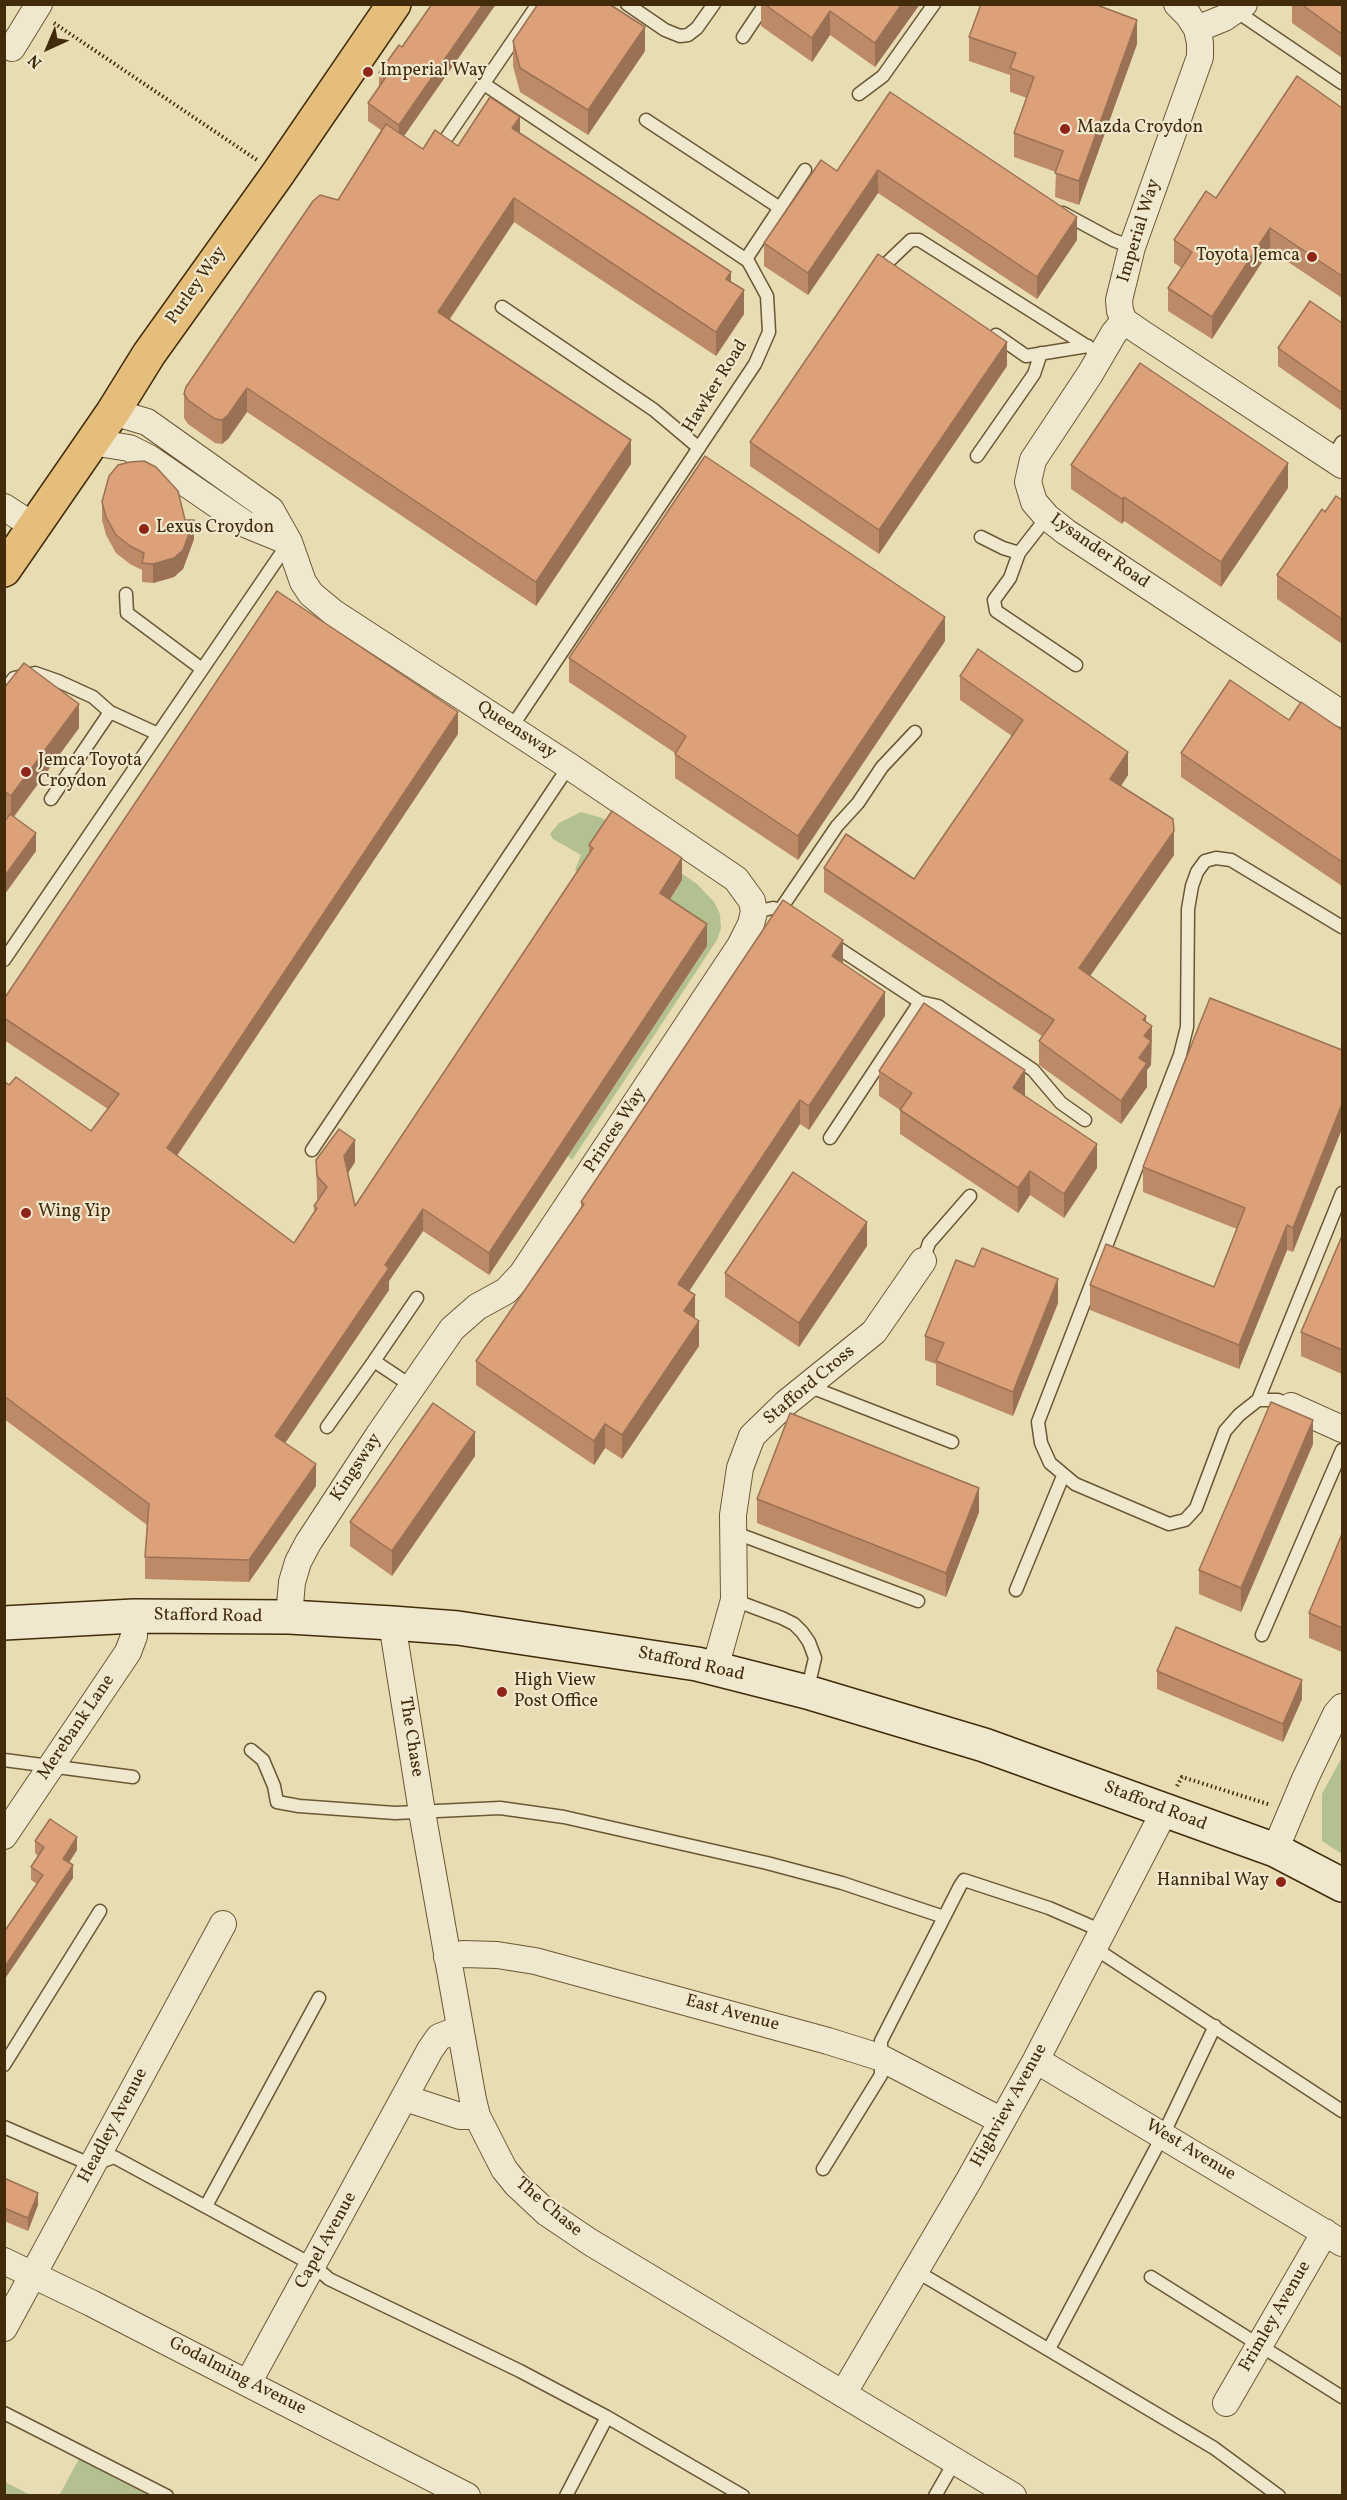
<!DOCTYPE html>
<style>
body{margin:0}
#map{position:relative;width:1347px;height:2500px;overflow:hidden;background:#e8dcb3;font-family:Vollkorn,serif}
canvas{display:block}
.frame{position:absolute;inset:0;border:6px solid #412b0a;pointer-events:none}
.north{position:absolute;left:18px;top:18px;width:60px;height:60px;-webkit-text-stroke:4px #f0e8ce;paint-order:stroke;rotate:224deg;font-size:16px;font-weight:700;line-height:24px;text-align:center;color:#412b0a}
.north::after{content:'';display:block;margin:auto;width:21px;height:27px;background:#412b0a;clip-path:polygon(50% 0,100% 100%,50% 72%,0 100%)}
</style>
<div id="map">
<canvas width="1347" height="2500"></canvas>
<div class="frame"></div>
<div class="north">N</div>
</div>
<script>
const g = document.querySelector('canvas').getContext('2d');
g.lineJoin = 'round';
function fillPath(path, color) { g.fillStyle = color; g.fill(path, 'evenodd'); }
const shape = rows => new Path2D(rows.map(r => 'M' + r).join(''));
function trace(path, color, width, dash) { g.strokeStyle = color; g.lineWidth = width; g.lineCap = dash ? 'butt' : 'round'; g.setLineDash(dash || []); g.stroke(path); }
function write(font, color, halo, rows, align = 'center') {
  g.font = font + ' Vollkorn,serif'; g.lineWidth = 4.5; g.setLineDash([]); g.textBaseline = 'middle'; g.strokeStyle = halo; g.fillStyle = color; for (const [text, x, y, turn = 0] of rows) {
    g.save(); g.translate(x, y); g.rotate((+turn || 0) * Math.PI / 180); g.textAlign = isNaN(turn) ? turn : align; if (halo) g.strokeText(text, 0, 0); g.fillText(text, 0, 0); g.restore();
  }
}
fillPath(shape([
 [581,812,602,818,697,884,714,902,720,914,721,928,717,940,572,1160,568,1156,707,946,660,914,682,880,585,877,575,870,581,855,553,839,550,834,559,823],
 [1342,1757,1342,1854,1322,1841,1322,1794],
 [81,2455,162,2496,59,2496],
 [5,2482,30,2495,5,2495]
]), '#b2c18f');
const service = shape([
 [627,4,665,30,680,36,688,35,697,28,714,4],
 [1236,11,1342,83],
 [743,37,765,4],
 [484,84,748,261,767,296,769,332,755,364,511,728],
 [859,94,883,76,934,4],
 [646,120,780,208],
 [443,143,538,4],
 [1063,213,1113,240,1132,247],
 [746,259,805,170],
 [888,262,911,240,919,240,1090,348],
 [502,307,654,410,699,448],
 [996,335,1026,356,1088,346],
 [977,456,1034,374,1041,353],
 [1332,458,1342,442],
 [1047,517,1019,553,1010,578,994,600,996,611,1076,665],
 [981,537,1003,548,1019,553],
 [126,594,127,613,202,669],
 [4,691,14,678,35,673,58,681,93,697,110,712,158,734],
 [51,799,110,712],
 [754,912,773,908,780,910,837,826,858,803,882,767,915,732],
 [1342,927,1231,860,1216,858,1205,861,1197,872,1192,886,1188,909,1187,1027,1180,1055,1038,1422,1041,1443,1050,1463,1075,1484,1169,1524,1185,1520,1196,1508,1225,1431,1239,1415,1258,1400,1342,1193],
 [829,942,920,1002,938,1006,1033,1070,1061,1103,1085,1120],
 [4,960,289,542],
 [830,1138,920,1002],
 [312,1150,569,766],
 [923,1261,929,1243,970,1196],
 [808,1386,952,1442],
 [413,1387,374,1361,417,1298],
 [1258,1400,1278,1400,1291,1406],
 [327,1427,374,1361],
 [733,1532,918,1601],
 [1016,1590,1063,1476],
 [734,1600,782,1618,794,1624,802,1632,809,1642,815,1658,807,1692],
 [1262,1635,1342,1450],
 [251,1750,263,1760,274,1786,277,1802,299,1806,395,1813,500,1808,564,1817,767,1863,842,1883,944,1917],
 [4,1760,133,1777],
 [1093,1947,1342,2111],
 [4,2065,100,1911],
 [4,2127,92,2165,114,2157,313,2265,329,2279,520,2371,607,2417,743,2496],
 [823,2169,881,2075,881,2041,960,1886,964,1880,1049,1908,1102,1931],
 [206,2206,319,1998],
 [916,2271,1214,2448,1279,2496],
 [1151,2277,1342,2397],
 [1049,2349,1163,2135,1215,2026],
 [4,2413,167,2496],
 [566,2496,607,2417],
 [935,2496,955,2461]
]);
const minor = shape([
 [1177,4,1188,15,1197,29,1200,43,1200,57,1132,247,1119,300,1120,311,1124,321,1140,332,1342,465],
 [1197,29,1224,18,1244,4],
 [12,48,39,4],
 [1124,321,1114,333,1090,374,1033,460,1028,482,1034,502,1047,517,1066,532,1342,714],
 [113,412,147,422,271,510,289,542,303,582,311,594,334,613,569,766,736,879,752,901,754,912,751,924,740,946,522,1274,506,1291,477,1307,452,1329,378,1436,308,1543,298,1562,292,1582,289,1617],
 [92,442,129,448,149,458,245,524,289,542],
 [4,507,35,527],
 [1291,1406,1342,1429],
 [392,1623,422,1812,473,2100,477,2116,504,2169,516,2184,547,2213,590,2242,1013,2496],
 [715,1668,734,1600,733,1515,740,1468,752,1436,786,1403,874,1332,923,1261],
 [4,1836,128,1652,134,1636,134,1616],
 [1275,1850,1305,1779,1336,1714,1342,1707],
 [447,1957,463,1954,497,1955,535,1961,828,2041,879,2057,1002,2121],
 [1036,2060,1342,2243],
 [405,2098,460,2116,477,2116],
 [4,2261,91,2303,467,2496],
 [4,2328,223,1924],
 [248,2383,430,2050,439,2037,460,2029],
 [843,2394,969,2180,1036,2060,1165,1810],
 [1226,2403,1325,2232]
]);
const secondary = shape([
 [4,1623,134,1616,289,1617,392,1623,458,1628,697,1664,807,1692,984,1745,1275,1850,1342,1885]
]);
const trunk = shape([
 [4,570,113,412,149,354,277,175,394,4]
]);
trace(service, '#6b5734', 15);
trace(minor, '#6b5734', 28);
trace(secondary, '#412b0a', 36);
trace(trunk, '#412b0a', 36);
trace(shape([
 [54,23,257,160],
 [1177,1786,1182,1777,1271,1805]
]), '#412b0a', 4, [1.5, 3]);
trace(service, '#f0e8ce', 12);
trace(minor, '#f0e8ce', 26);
trace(secondary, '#f0e8ce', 33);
trace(trunk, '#e4be7a', 33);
fillPath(shape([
 [432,4,496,4,404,136,423,149,458,146,520,133,731,282,744,314,716,356,514,222,450,319,631,464,536,606,247,412,228,439,222,444,215,443,188,424,184,418,184,394,338,200,381,130,368,121,368,103,379,87,379,73,402,47],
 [761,4,920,4,875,67,830,35,812,62,761,26],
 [1292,4,1342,4,1342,58,1292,23],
 [969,37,1137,44,1079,205,1055,197,1056,172,1014,157,1014,133,1027,98,1010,92,1010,75,969,61],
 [513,41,645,51,588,135,520,92,513,66],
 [890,92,1077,240,1037,299,878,193,808,295,764,266,764,243,837,171],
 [1342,108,1342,298,1270,250,1212,339,1168,311,1168,288,1182,268,1174,263,1174,240,1216,198],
 [1342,323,1342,411,1278,366,1278,348],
 [1007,366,879,554,750,466,750,442],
 [1071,465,1288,488,1221,587,1124,521,1122,524,1071,489],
 [1342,500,1342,644,1277,599,1277,575,1325,512],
 [102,502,185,520,194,539,183,569,174,577,153,583,142,582,142,570,130,564,116,553,106,535,102,520],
 [945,641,798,860,675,778,675,753,569,682,569,658],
 [960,676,1128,775,1121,786,1174,855,1090,976,1152,1026,1151,1065,1147,1070,1147,1087,1121,1124,1039,1065,1039,1041,1042,1036,824,892,824,868,914,879,1012,736,960,700],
 [4,688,79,728,14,817,36,851,4,895,4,822,8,818,4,815],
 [1289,720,1342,730,1342,886,1181,777,1181,753],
 [458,734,177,1156,294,1243,314,1213,314,1206,318,1200,317,1198,316,1160,355,1162,348,1173,355,1206,589,853,589,845,682,880,670,899,707,946,489,1275,423,1231,389,1281,389,1290,285,1443,316,1486,249,1582,145,1579,145,1557,147,1525,4,1419,4,1081,9,1085,91,1131,108,1109,4,1040,4,999],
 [885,1016,809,1130,800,1124,689,1291,699,1346,622,1459,605,1448,594,1465,476,1385,476,1361,581,1208,581,1202],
 [1342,1050,1293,1252,1287,1250,1239,1369,1090,1310,1090,1285,1214,1287,1237,1229,1143,1192,1143,1167],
 [879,1071,1025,1095,1024,1095,1097,1168,1064,1218,1030,1195,1018,1213,900,1134,900,1110,879,1096],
 [1342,1236,1342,1374,1301,1356,1301,1332],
 [867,1246,799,1347,725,1297,725,1273],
 [1058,1303,1013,1416,936,1385,936,1364,925,1360,925,1336],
 [1313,1444,1241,1612,1199,1594,1199,1570],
 [475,1456,392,1576,350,1546,350,1522],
 [757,1499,979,1512,946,1597,757,1523],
 [1342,1534,1342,1652,1309,1638,1309,1613],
 [1157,1671,1302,1699,1283,1742,1157,1689],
 [35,1841,77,1850,69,1863,73,1878,6,1977,4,1976,4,1932,37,1884,31,1880,31,1867,38,1856,35,1853],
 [4,2178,38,2205,28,2231,4,2221]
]), '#bd8a67');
fillPath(shape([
 [483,4,496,4,399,143,399,125],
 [902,4,920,4,875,67,875,43],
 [830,11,830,35,812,62,812,38],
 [1137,20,1137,44,1079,205,1079,181],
 [645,27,645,51,588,135,588,110],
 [520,117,520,141,512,128],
 [878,170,878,193,808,295,808,273],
 [514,198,514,222,438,336,438,312],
 [1077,217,1077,240,1037,299,1037,277],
 [1270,228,1270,250,1212,339,1212,317],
 [731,272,731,296,726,279],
 [744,290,744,314,716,356,716,332],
 [1007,342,1007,366,879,554,879,530],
 [247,388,247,412,228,439,222,444,222,420],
 [631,440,631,464,536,606,536,582],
 [1288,463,1288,488,1221,587,1221,562],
 [1124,497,1124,521,1122,524,1122,499],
 [194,520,194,539,183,569,174,577,153,583,153,564],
 [945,617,945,641,798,860,798,836],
 [79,704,79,728,11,820,11,796],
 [458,712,458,734,167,1170,167,1148],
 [1128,752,1128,775,1110,802,1110,779],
 [1174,831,1174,855,1079,992,1079,968],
 [36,833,36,851,4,895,4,877],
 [682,858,682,880,660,915,660,893],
 [707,924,707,946,489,1275,489,1253],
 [843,940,843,964,832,956],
 [885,992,885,1016,809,1130,809,1106],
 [1146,1016,1146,1034,1152,1026,1151,1065,1147,1070,1147,1087,1121,1124,1121,1101,1139,1058,1143,1020],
 [1025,1070,1025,1095,1013,1112,1013,1088],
 [800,1100,800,1124,678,1308,678,1284],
 [1342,1104,1342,1129,1293,1252,1293,1228],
 [355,1140,355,1162,344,1179,344,1156],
 [1097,1144,1097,1168,1064,1218,1064,1194],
 [1030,1171,1030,1195,1018,1213,1018,1188],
 [423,1209,423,1231,389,1281,389,1290,275,1458,275,1436,385,1265],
 [867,1222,867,1246,799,1347,799,1323],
 [1287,1225,1287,1250,1239,1369,1239,1345],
 [1058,1279,1058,1303,1013,1416,1013,1392],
 [695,1295,695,1319,684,1311],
 [699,1321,699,1346,622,1459,622,1435],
 [1313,1420,1313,1444,1241,1612,1241,1588],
 [605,1424,605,1448,594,1465,594,1441],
 [475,1432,475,1456,392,1576,392,1551],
 [316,1464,316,1486,249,1582,249,1560],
 [979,1488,979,1512,946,1597,946,1573],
 [1302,1680,1302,1699,1283,1742,1283,1724],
 [77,1837,77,1850,63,1871,63,1859],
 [73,1865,73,1878,6,1977,6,1965],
 [38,2193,38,2205,28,2231,28,2218]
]), '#9a7154');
const building = shape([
 [432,4,483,4,399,125,368,103,386,77,379,73,399,45,402,47,432,4],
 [538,4,609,4,645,27,588,110,520,68,513,41,538,4],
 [764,4,902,4,875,43,830,11,812,38,764,4],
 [981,4,1094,4,1137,20,1079,181,1055,173,1063,151,1014,133,1034,77,1010,68,1016,53,969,37,981,4],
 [1301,4,1342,4,1342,34,1301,4],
 [1297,76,1342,108,1342,276,1270,228,1212,317,1168,288,1192,252,1174,240,1206,191,1216,198,1297,76],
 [890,92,1077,217,1037,277,878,170,808,273,764,243,821,160,837,171,890,92],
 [490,97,520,117,512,128,731,272,726,279,744,290,716,332,514,198,438,312,631,440,536,582,247,388,228,415,222,420,215,419,188,400,184,394,186,387,313,201,320,195,338,200,386,124,423,149,435,130,458,146,490,97],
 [878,254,1007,342,879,530,750,442,878,254],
 [1310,301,1342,323,1342,393,1278,348,1310,301],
 [1140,363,1288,463,1221,562,1124,497,1122,499,1071,465,1140,363],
 [705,456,945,617,798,836,675,754,686,736,569,658,705,456],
 [144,461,156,467,178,491,185,520,194,520,183,550,174,558,153,564,142,563,144,553,130,546,116,535,106,517,102,502,109,476,118,465,130,462,144,461],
 [1336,496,1342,500,1342,619,1277,575,1322,509,1325,512,1336,496],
 [277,591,458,712,167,1148,294,1243,317,1208,314,1206,327,1187,317,1176,316,1160,339,1129,355,1140,344,1156,355,1206,593,848,589,845,612,811,682,858,660,893,707,924,489,1253,423,1209,385,1265,389,1268,275,1436,316,1464,249,1560,145,1557,149,1504,4,1396,4,1081,9,1085,16,1077,91,1131,119,1094,4,1018,4,999,277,591],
 [978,649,1128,752,1110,779,1173,819,1174,831,1079,968,1146,1016,1143,1020,1152,1026,1144,1036,1151,1041,1139,1058,1147,1063,1121,1101,1039,1041,1054,1020,824,868,846,834,914,879,1023,720,960,676,978,649],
 [24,663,79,704,11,796,4,791,4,688,24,663],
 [1230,680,1289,720,1301,702,1342,730,1342,862,1181,753,1230,680],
 [10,814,36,833,4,877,4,822,10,814],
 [783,900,843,940,832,956,885,992,809,1106,800,1100,678,1284,695,1295,684,1311,699,1321,622,1435,605,1424,594,1441,476,1361,584,1204,581,1202,783,900],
 [1210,998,1342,1050,1342,1104,1293,1228,1287,1225,1239,1345,1090,1285,1106,1244,1214,1287,1245,1208,1143,1167,1210,998],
 [924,1003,1025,1070,1013,1088,1097,1144,1064,1194,1030,1171,1018,1188,900,1110,912,1093,879,1071,924,1003],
 [793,1172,867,1222,799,1323,725,1273,793,1172],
 [1342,1236,1342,1350,1301,1332,1342,1236],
 [982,1248,1058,1279,1013,1392,936,1361,944,1343,925,1336,956,1260,974,1267,982,1248],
 [1271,1402,1313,1420,1241,1588,1199,1570,1271,1402],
 [433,1403,475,1432,392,1551,350,1522,433,1403],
 [790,1413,979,1488,946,1573,757,1499,790,1413],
 [1342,1534,1342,1628,1309,1613,1342,1534],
 [1176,1627,1302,1680,1283,1724,1157,1671,1176,1627],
 [50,1819,77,1837,63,1859,73,1865,6,1965,4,1963,4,1932,43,1875,31,1867,44,1847,35,1841,50,1819],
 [4,2178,38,2193,28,2218,4,2208,4,2178]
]);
fillPath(building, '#dca178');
trace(building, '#9a7154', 1.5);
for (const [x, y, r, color] of [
 [368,72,6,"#8f2418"],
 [1065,129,6,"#8f2418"],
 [1312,257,6,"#8f2418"],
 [144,529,6,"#8f2418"],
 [26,772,6,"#8f2418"],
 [26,1213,6,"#8f2418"],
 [502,1692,6,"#8f2418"],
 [1281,1882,6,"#8f2418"]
]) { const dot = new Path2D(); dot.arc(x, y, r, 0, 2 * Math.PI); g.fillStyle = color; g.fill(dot); trace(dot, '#f0e8ce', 2); }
write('18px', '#412b0a', '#f0e8ce', [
 ["Imperial Way",380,72],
 ["Mazda Croydon",1077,129],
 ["Toyota Jemca",1300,257,"right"],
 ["Lexus Croydon",156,529],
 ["Jemca Toyota",38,762],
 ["Croydon",38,783],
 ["Wing Yip",38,1213],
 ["High View",514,1682],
 ["Post Office",514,1703],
 ["Hannibal Way",1269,1882,"right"]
], 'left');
write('18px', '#412b0a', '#f0e8ce', [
 ["Imperial Way",1140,231,-73],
 ["Purley Way",197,286,-55],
 ["Hawker Road",716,387,-58],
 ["Lysander Road",1099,552,35],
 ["Queensway",516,731,33],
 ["Princes Way",616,1131,-57],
 ["Stafford Cross",810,1386,-40],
 ["Kingsway",357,1468,-57],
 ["Stafford Road",208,1617,1],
 ["Stafford Road",691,1665,12],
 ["Merebank Lane",77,1728,-56],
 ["The Chase",410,1737,81],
 ["Stafford Road",1155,1807,21],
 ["East Avenue",732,2014,15],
 ["Highview Avenue",1010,2106,-61],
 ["Headley Avenue",114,2126,-62],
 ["West Avenue",1190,2151,31],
 ["The Chase",548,2208,40],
 ["Capel Avenue",327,2241,-61],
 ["Frimley Avenue",1276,2317,-60],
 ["Godalming Avenue",237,2377,27]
]);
</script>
